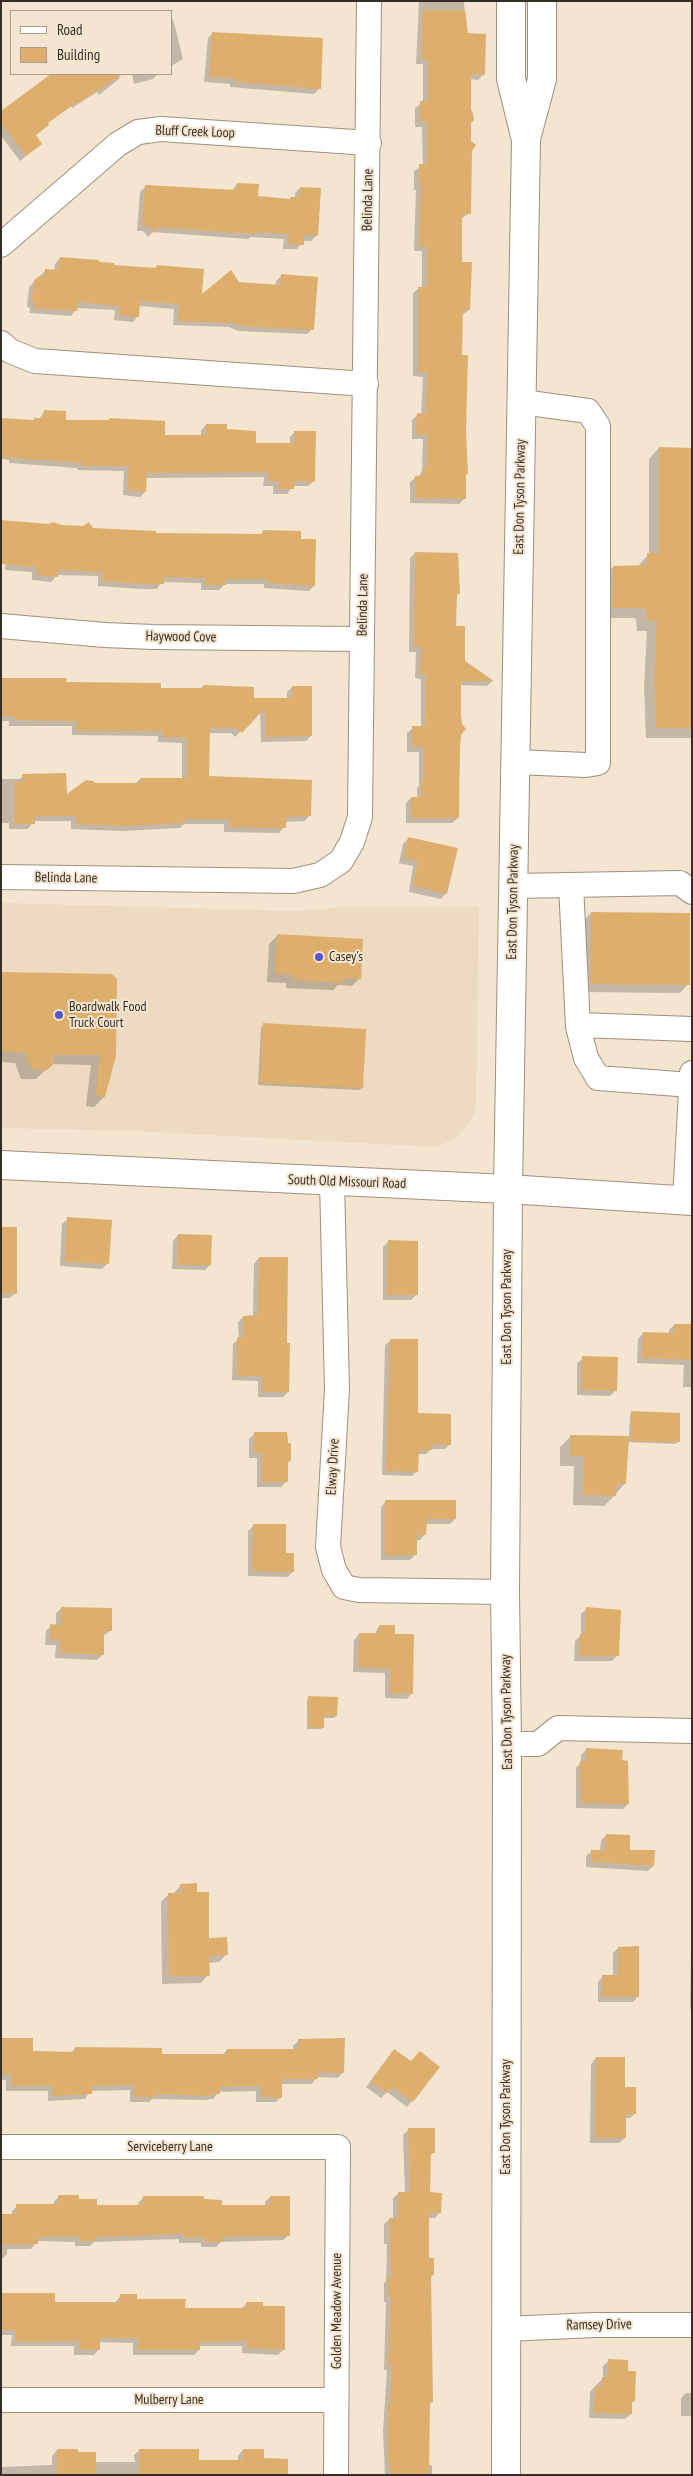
<!DOCTYPE html>
<style>
body{margin:0}
#map{position:relative;width:693px;height:2476px;overflow:hidden;background:#f4e5d1;font-family:"PT Sans Narrow",sans-serif}
canvas{display:block}
.frame{position:absolute;inset:0;border:2px solid #342e26;pointer-events:none}
.legend{position:absolute;left:10px;top:10px;width:162px;height:65px;box-sizing:border-box;background:#f4e5d1;border:1px solid #a79c8d;margin:0;padding:6px 9px;list-style:none;font-size:15px;color:#342e26}
.legend li{display:flex;align-items:center;gap:10px;height:25px}
.legend b{width:25px;border:1px solid #a79c8d}
</style>
<div id="map">
<canvas width="693" height="2476"></canvas>
<div class="frame"></div>
<ul class="legend">
<li><b style="height:6px;background:#fff"></b>Road</li>
<li><b style="height:14px;background:#deaf6c"></b>Building</li>
</ul>
</div>
<script>
const g = document.querySelector('canvas').getContext('2d');
g.lineJoin = 'round';
function fillPath(path, color) { g.fillStyle = color; g.fill(path, 'evenodd'); }
const shape = rows => new Path2D(rows.map(r => 'M' + r).join(''));
function trace(path, color, width, dash) { g.strokeStyle = color; g.lineWidth = width; g.lineCap = dash ? 'butt' : 'round'; g.setLineDash(dash || []); g.stroke(path); }
function write(font, color, halo, rows, align = 'center') {
  g.font = font + ' "PT Sans Narrow",sans-serif'; g.lineWidth = 4; g.setLineDash([]); g.textBaseline = 'middle'; g.strokeStyle = halo; g.fillStyle = color; for (const [text, x, y, turn = 0] of rows) {
    g.save(); g.translate(x, y); g.rotate((+turn || 0) * Math.PI / 180); g.textAlign = isNaN(turn) ? turn : align; if (halo) g.strokeText(text, 0, 0); g.fillText(text, 0, 0); g.restore();
  }
}
fillPath(shape([
 [1,903,296,911,344,907,479,907,476,1095,475,1111,469,1124,454,1140,435,1147,134,1131,1,1128]
]), '#eddac0');
fillPath(shape([
 [419,1,464,1,466,35,484,74,478,80,470,79,469,213,461,219,460,263,469,310,462,315,461,356,467,474,465,476,464,499,459,504,410,503,410,482,416,477,419,477,422,470,423,439,412,439,412,420,417,415,421,415,423,377,413,376,413,293,419,288,422,288,422,251,414,251,416,190,414,190,414,171,423,165,422,127,415,127,415,108,423,102,423,64,416,64],
 [173,19,183,59,171,66,171,20],
 [213,33,320,88,314,94,230,87,230,84,204,82,208,38],
 [51,74,117,74,120,78,99,95,97,92,72,108,71,106,47,123,35,136,41,144,20,161,1,136,1,113],
 [132,74,158,74,153,79,134,84],
 [237,184,256,198,289,200,295,198,295,193,300,188,319,189,316,236,311,241,303,241,297,249,283,249,284,239,250,237,248,239,153,232,148,237,143,231,137,231,140,192,145,187,232,191],
 [60,258,113,266,154,269,157,266,201,297,238,283,275,286,276,281,281,276,312,329,307,334,238,331,229,327,173,325,174,309,139,306,138,316,133,322,114,320,115,310,77,308,71,316,30,313,30,308,27,307,29,287,46,270,54,271,55,264],
 [1,404,2,419,32,421,39,419,45,411,64,421,107,422,109,419,164,436,201,436,201,430,206,425,226,430,255,445,290,444,290,437,295,432,314,481,308,486,293,486,287,494,273,494,273,486,263,486,264,477,146,478,145,492,140,497,123,495,124,471,77,470,77,468,9,463,9,460,1,459],
 [659,448,692,449,692,738,646,738,644,686,647,631,637,631,636,619,633,618,602,618,603,578,613,567,637,567,649,554,649,459],
 [61,526,155,534,260,535,263,532,299,540,314,586,309,591,264,588,264,584,225,584,219,590,201,590,201,583,162,582,157,589,140,589,98,586,98,576,57,575,51,582,32,580,32,572,5,570,6,558],
 [415,553,456,595,455,627,464,662,492,681,487,686,460,685,458,818,452,823,406,823,406,803,411,798,417,798,417,788,419,786,419,752,407,752,407,733,413,728,421,728,421,679,415,678,416,652,409,652,410,558],
 [1,674,2,679,65,684,160,689,200,690,203,686,253,700,287,699,287,692,292,687,311,736,306,741,261,742,260,711,235,737,231,733,209,733,207,777,310,815,305,821,284,822,284,827,279,833,224,832,224,824,184,824,180,828,122,831,71,829,71,821,34,821,28,829,9,829,9,823,1,823,1,779,20,779,23,776,66,797,94,784,135,784,140,779,182,779,182,743,158,742,158,736,72,735,72,726,9,726,9,721,1,721],
 [408,839,446,893,441,899,409,892,413,866,399,863,403,844],
 [591,913,688,984,680,993,582,992,583,921],
 [277,936,360,978,352,986,338,985,333,990,286,988,286,983,267,982,269,944],
 [1,973,112,975,104,1097,94,1107,86,1106,91,1065,52,1064,36,1079,21,1079,15,1063,1,1062],
 [264,1025,362,1088,359,1090,258,1085,261,1027],
 [68,1219,108,1263,102,1269,60,1266,62,1224],
 [1,1228,15,1293,10,1298,1,1298],
 [178,1235,210,1265,205,1270,172,1269,173,1241],
 [388,1242,416,1295,411,1300,383,1300,383,1247],
 [259,1258,285,1344,288,1392,283,1397,258,1397,258,1381,232,1380,233,1344,239,1339,238,1322,243,1317,253,1316,254,1264],
 [674,1325,692,1326,692,1387,683,1387,684,1365,637,1363,638,1339,643,1333,669,1334,669,1330],
 [390,1341,416,1415,450,1444,445,1449,431,1449,426,1454,417,1454,417,1471,412,1476,382,1475,385,1345],
 [583,1358,616,1390,610,1396,577,1395,577,1363],
 [632,1413,678,1441,676,1444,627,1442,625,1483,615,1495,604,1506,573,1505,574,1466,560,1466,560,1447,571,1436,629,1437,630,1415],
 [255,1433,290,1461,286,1464,286,1482,281,1487,257,1487,257,1458,249,1458,249,1439],
 [386,1501,455,1519,450,1524,425,1524,425,1534,420,1540,415,1540,415,1555,410,1560,381,1560,381,1507],
 [253,1526,285,1554,293,1571,288,1577,248,1576,248,1531],
 [62,1608,110,1631,103,1636,103,1654,97,1660,55,1658,56,1645,45,1645,46,1631,51,1626,56,1626,56,1613],
 [587,1608,618,1655,612,1661,574,1661,575,1641,581,1635,581,1614],
 [379,1626,394,1635,412,1693,407,1699,385,1698,385,1673,353,1672,354,1640,359,1634,374,1635],
 [309,1697,336,1716,334,1718,323,1718,323,1727,321,1729,307,1729,307,1700],
 [587,1749,621,1762,628,1804,623,1809,576,1808,576,1768,581,1762,581,1755],
 [607,1835,629,1851,653,1866,648,1871,586,1867,586,1856,592,1851,600,1851,601,1840],
 [181,1885,196,1893,208,1939,226,1955,219,1962,208,1963,208,1975,201,1983,162,1984,161,1902,169,1894,173,1894],
 [618,1948,638,1996,633,2002,598,2002,598,1982,603,1976,613,1976,613,1953],
 [692,1950,692,2009,690,2009,691,1951],
 [1,2040,31,2053,71,2053,75,2048,161,2055,222,2055,227,2050,293,2050,293,2046,299,2040,343,2072,338,2078,317,2077,312,2084,281,2084,281,2097,276,2102,256,2102,256,2091,219,2092,213,2099,204,2100,152,2099,149,2102,130,2102,130,2090,90,2091,85,2099,48,2101,48,2091,6,2091,6,2080,1,2080],
 [389,2056,412,2101,407,2107,387,2092,381,2098,366,2087],
 [596,2058,623,2088,635,2113,630,2118,625,2118,625,2138,619,2143,590,2143,591,2064],
 [409,2129,434,2152,429,2157,429,2193,440,2212,435,2218,428,2218,428,2259,433,2275,430,2278,432,2402,429,2405,428,2465,432,2465,432,2475,385,2475,383,2431,387,2370,384,2370,386,2302,384,2302,384,2283,386,2281,387,2244,384,2244,384,2224,390,2219,393,2219,393,2198,399,2193,405,2193,403,2135],
 [59,2196,95,2206,138,2206,139,2202,144,2197,203,2201,221,2206,265,2207,265,2202,270,2197,289,2235,283,2240,221,2242,216,2247,201,2247,201,2243,179,2243,179,2239,94,2242,90,2246,75,2246,75,2242,37,2241,31,2249,7,2249,7,2254,1,2260,1,2215,12,2215,12,2211,17,2206,54,2205,54,2202],
 [1,2294,54,2303,115,2303,121,2295,136,2301,184,2309,242,2308,247,2303,262,2307,284,2308,283,2350,278,2355,242,2353,242,2346,199,2346,199,2350,194,2355,133,2355,133,2343,99,2342,99,2349,94,2355,74,2355,74,2346,11,2346,12,2335,1,2335],
 [609,2361,627,2372,634,2401,631,2404,631,2414,625,2419,589,2418,590,2392,603,2378,603,2366],
 [686,2393,692,2393,692,2416,681,2416,681,2398],
 [57,2450,77,2453,95,2462,135,2462,134,2455,140,2450,198,2461,238,2461,238,2456,243,2450,263,2459,287,2475,1,2475,1,2467,52,2465,52,2456]
]), '#0003');
fillPath(shape([
 [423,10,465,10,468,33,486,34,485,75,471,74,471,110,473,113,474,120,471,123,471,141,476,145,472,151,471,214,462,214,462,262,472,262,470,310,463,310,462,355,468,355,466,431,468,474,466,474,466,499,415,498,415,476,424,475,424,467,427,467,427,435,416,434,417,413,426,414,427,372,418,372,418,287,427,287,427,246,419,246,421,185,419,185,419,164,427,164,427,122,420,122,420,101,428,101,428,60,421,60],
 [212,32,323,38,321,89,235,82,235,79,209,77],
 [51,74,123,74,78,103,77,102,48,123,49,125,36,135,42,144,26,156,1,123,1,111],
 [237,183,259,184,258,196,290,199,290,197,299,197,300,187,321,188,318,236,304,235,304,245,288,244,289,234,255,232,255,234,159,227,154,233,149,226,142,226,145,185,236,190],
 [60,257,99,260,99,262,114,263,114,265,156,268,157,265,204,269,202,294,231,270,239,282,280,285,281,274,318,277,314,330,243,326,235,323,178,321,179,304,140,301,139,317,119,315,119,306,78,302,77,311,34,308,35,303,32,302,34,280,40,276,45,276,45,269,58,270],
 [44,410,66,411,66,420,109,420,109,418,165,421,165,435,206,435,206,424,227,424,227,429,256,431,256,443,294,443,294,431,316,431,315,482,294,481,294,489,278,489,278,481,268,481,268,472,147,473,146,492,127,490,129,466,82,466,82,463,1,457,1,418,34,420,34,418,43,418],
 [659,447,692,448,692,728,656,728,654,675,657,621,647,621,646,609,644,608,612,608,613,566,647,565,647,553,659,553],
 [1,520,49,524,53,522,62,525,83,526,89,522,93,528,156,531,156,533,262,534,263,530,301,531,301,539,316,539,315,586,268,583,268,579,226,579,226,585,205,585,205,578,163,577,164,584,146,584,102,581,103,572,58,570,58,577,37,575,37,567,1,564],
 [415,552,458,553,460,593,457,595,456,626,465,626,465,661,494,681,461,681,461,715,462,724,466,729,461,735,460,747,459,818,411,818,411,797,421,797,421,782,424,782,424,747,412,747,412,726,425,726,426,674,420,674,421,647,414,647],
 [1,678,67,678,66,682,161,683,161,688,203,688,203,685,254,687,254,698,292,698,292,686,312,686,312,736,266,737,265,708,242,733,236,728,210,728,209,776,312,780,311,816,286,817,286,828,229,827,229,819,186,819,186,823,128,826,76,824,76,816,35,816,35,824,14,824,14,781,23,782,22,774,66,773,67,794,86,780,93,781,95,783,140,783,140,778,187,778,187,738,163,737,163,731,77,731,77,721,14,720,14,716,1,716],
 [408,837,458,848,447,894,413,886,418,861,404,858],
 [591,912,690,913,690,985,590,984],
 [277,934,363,939,361,979,343,978,342,983,293,980,294,975,275,974],
 [1,972,112,974,117,979,116,1056,105,1097,96,1096,100,1055,53,1055,53,1065,47,1070,32,1069,25,1053,1,1052],
 [263,1023,366,1029,363,1088,260,1083],
 [67,1217,112,1220,109,1264,65,1262],
 [1,1227,17,1227,17,1294,1,1294],
 [178,1234,212,1235,211,1265,177,1265],
 [388,1240,418,1241,418,1295,387,1295],
 [259,1257,288,1257,287,1343,290,1343,289,1392,262,1392,262,1376,237,1376,237,1337,244,1338,243,1316,258,1315],
 [674,1324,692,1324,692,1360,642,1358,643,1332,674,1333],
 [390,1339,418,1339,418,1413,451,1414,451,1445,433,1444,432,1450,419,1450,418,1472,386,1471],
 [582,1356,618,1357,617,1391,581,1390],
 [631,1411,680,1413,680,1442,631,1441],
 [254,1432,287,1432,288,1443,291,1443,291,1461,288,1461,288,1482,262,1482,262,1453,254,1453],
 [570,1435,629,1436,626,1484,617,1484,616,1496,583,1495,584,1456,570,1456],
 [385,1500,456,1500,456,1519,427,1519,426,1535,417,1535,417,1555,385,1555],
 [253,1524,286,1524,286,1553,294,1553,294,1572,252,1571],
 [61,1607,112,1608,112,1631,104,1631,104,1655,60,1653,60,1640,50,1640,50,1624,61,1625],
 [586,1607,621,1610,619,1656,579,1656,580,1634,585,1634],
 [379,1625,395,1625,395,1634,414,1634,413,1694,390,1694,390,1668,358,1667,359,1633,379,1633],
 [308,1696,338,1697,337,1716,324,1716,324,1728,309,1727],
 [586,1748,623,1750,622,1760,628,1761,629,1804,581,1803,580,1761,586,1761],
 [606,1834,630,1835,630,1850,655,1850,654,1866,591,1862,591,1850,605,1850],
 [197,1883,197,1892,209,1892,209,1938,227,1937,228,1955,209,1956,210,1976,169,1976,168,1893,181,1893,180,1884],
 [639,1946,639,1997,602,1997,602,1975,618,1975,618,1947],
 [1,2038,33,2038,33,2051,75,2052,75,2047,162,2048,162,2054,226,2054,227,2049,298,2049,298,2039,345,2038,344,2073,318,2072,318,2079,282,2079,282,2098,261,2097,261,2086,220,2087,220,2094,211,2094,211,2096,155,2094,155,2097,134,2097,134,2085,92,2086,92,2094,52,2096,53,2086,11,2086,11,2075,1,2074],
 [394,2049,411,2061,420,2051,440,2067,413,2102,392,2087,387,2093,371,2081],
 [596,2057,625,2057,625,2087,636,2087,636,2114,626,2114,626,2138,595,2138],
 [408,2128,435,2128,435,2153,431,2153,430,2192,442,2193,441,2213,429,2213,429,2258,434,2258,434,2275,431,2275,433,2402,430,2402,429,2475,390,2475,390,2463,388,2463,388,2403,390,2403,392,2365,388,2365,391,2297,388,2297,388,2277,391,2277,389,2218,398,2218,398,2192,410,2192],
 [58,2195,79,2195,79,2199,97,2199,97,2205,143,2205,143,2196,204,2196,204,2199,222,2200,222,2205,270,2205,270,2196,290,2196,290,2236,223,2237,223,2242,206,2242,206,2238,184,2238,184,2234,96,2237,96,2241,80,2241,80,2237,38,2237,38,2244,1,2245,1,2214,17,2214,16,2204,58,2204],
 [1,2293,55,2293,55,2302,120,2302,120,2294,137,2294,137,2299,186,2299,185,2308,246,2308,246,2302,263,2302,263,2306,285,2306,285,2350,247,2348,247,2341,200,2342,200,2350,138,2350,138,2338,100,2338,100,2350,79,2350,79,2341,16,2342,16,2330,1,2330],
 [608,2359,628,2360,628,2371,636,2371,635,2401,632,2401,632,2414,594,2413,595,2386,602,2386,602,2377,608,2377],
 [57,2449,78,2449,78,2452,96,2452,96,2475,57,2475],
 [139,2449,199,2449,199,2460,243,2460,243,2449,264,2449,264,2458,288,2459,288,2475,139,2475]
]), '#deaf6c');
const minor = shape([
 [1,245,118,144,138,132,161,129,369,143],
 [1,343,10,351,35,361,366,384],
 [1,626,105,635,153,637,362,639],
 [516,762,586,765,598,763,598,426,588,411,522,402],
 [1,877,293,881,320,875,341,861,352,842,360,817,369,1],
 [571,885,578,1027,586,1058,598,1078,691,1085],
 [513,886,680,883,692,892],
 [578,1025,692,1029],
 [332,1181,337,1389,328,1547,334,1570,344,1587,359,1590,505,1592],
 [685,1200,692,1073],
 [507,1744,538,1744,558,1728,692,1731],
 [1,2147,338,2147,336,2475],
 [506,2329,594,2325,692,2325],
 [1,2400,336,2400]
]);
const major = shape([
 [511,1,511,79,525,136],
 [1,1165,508,1189,692,1201],
 [506,2475,507,1744,505,1592,508,1189,526,139,542,79,542,1]
]);
trace(minor, '#9d907d', 26);
trace(major, '#9d907d', 30);
trace(minor, '#fff', 24);
trace(major, '#fff', 28);
for (const [x, y, r, color] of [
 [319,957,5,"#5456cd"],
 [59,1015,5,"#5456cd"]
]) { const dot = new Path2D(); dot.arc(x, y, r, 0, 2 * Math.PI); g.fillStyle = color; g.fill(dot); trace(dot, '#f4e5d1', 2); }
write('14px', '#342e26', '#f4e5d1', [
 ["Bluff Creek Loop",195,132,2],
 ["Belinda Lane",368,200,-89],
 ["East Don Tyson Parkway",520,497,-89],
 ["Belinda Lane",363,605,-89],
 ["Haywood Cove",181,637,1],
 ["Belinda Lane",66,878,1],
 ["East Don Tyson Parkway",513,902,-89],
 ["South Old Missouri Road",347,1182,2],
 ["East Don Tyson Parkway",507,1307,-90],
 ["Elway Drive",333,1467,-87],
 ["East Don Tyson Parkway",507,1712,-91],
 ["East Don Tyson Parkway",506,2117,-90],
 ["Serviceberry Lane",170,2147],
 ["Golden Meadow Avenue",337,2311,-90],
 ["Ramsey Drive",599,2325,-1],
 ["Mulberry Lane",169,2400]
]);
write('14px', '#342e26', '#f4e5d1', [
 ["Casey's",329,957],
 ["Boardwalk Food",69,1007],
 ["Truck Court",69,1023]
], 'left');
</script>
